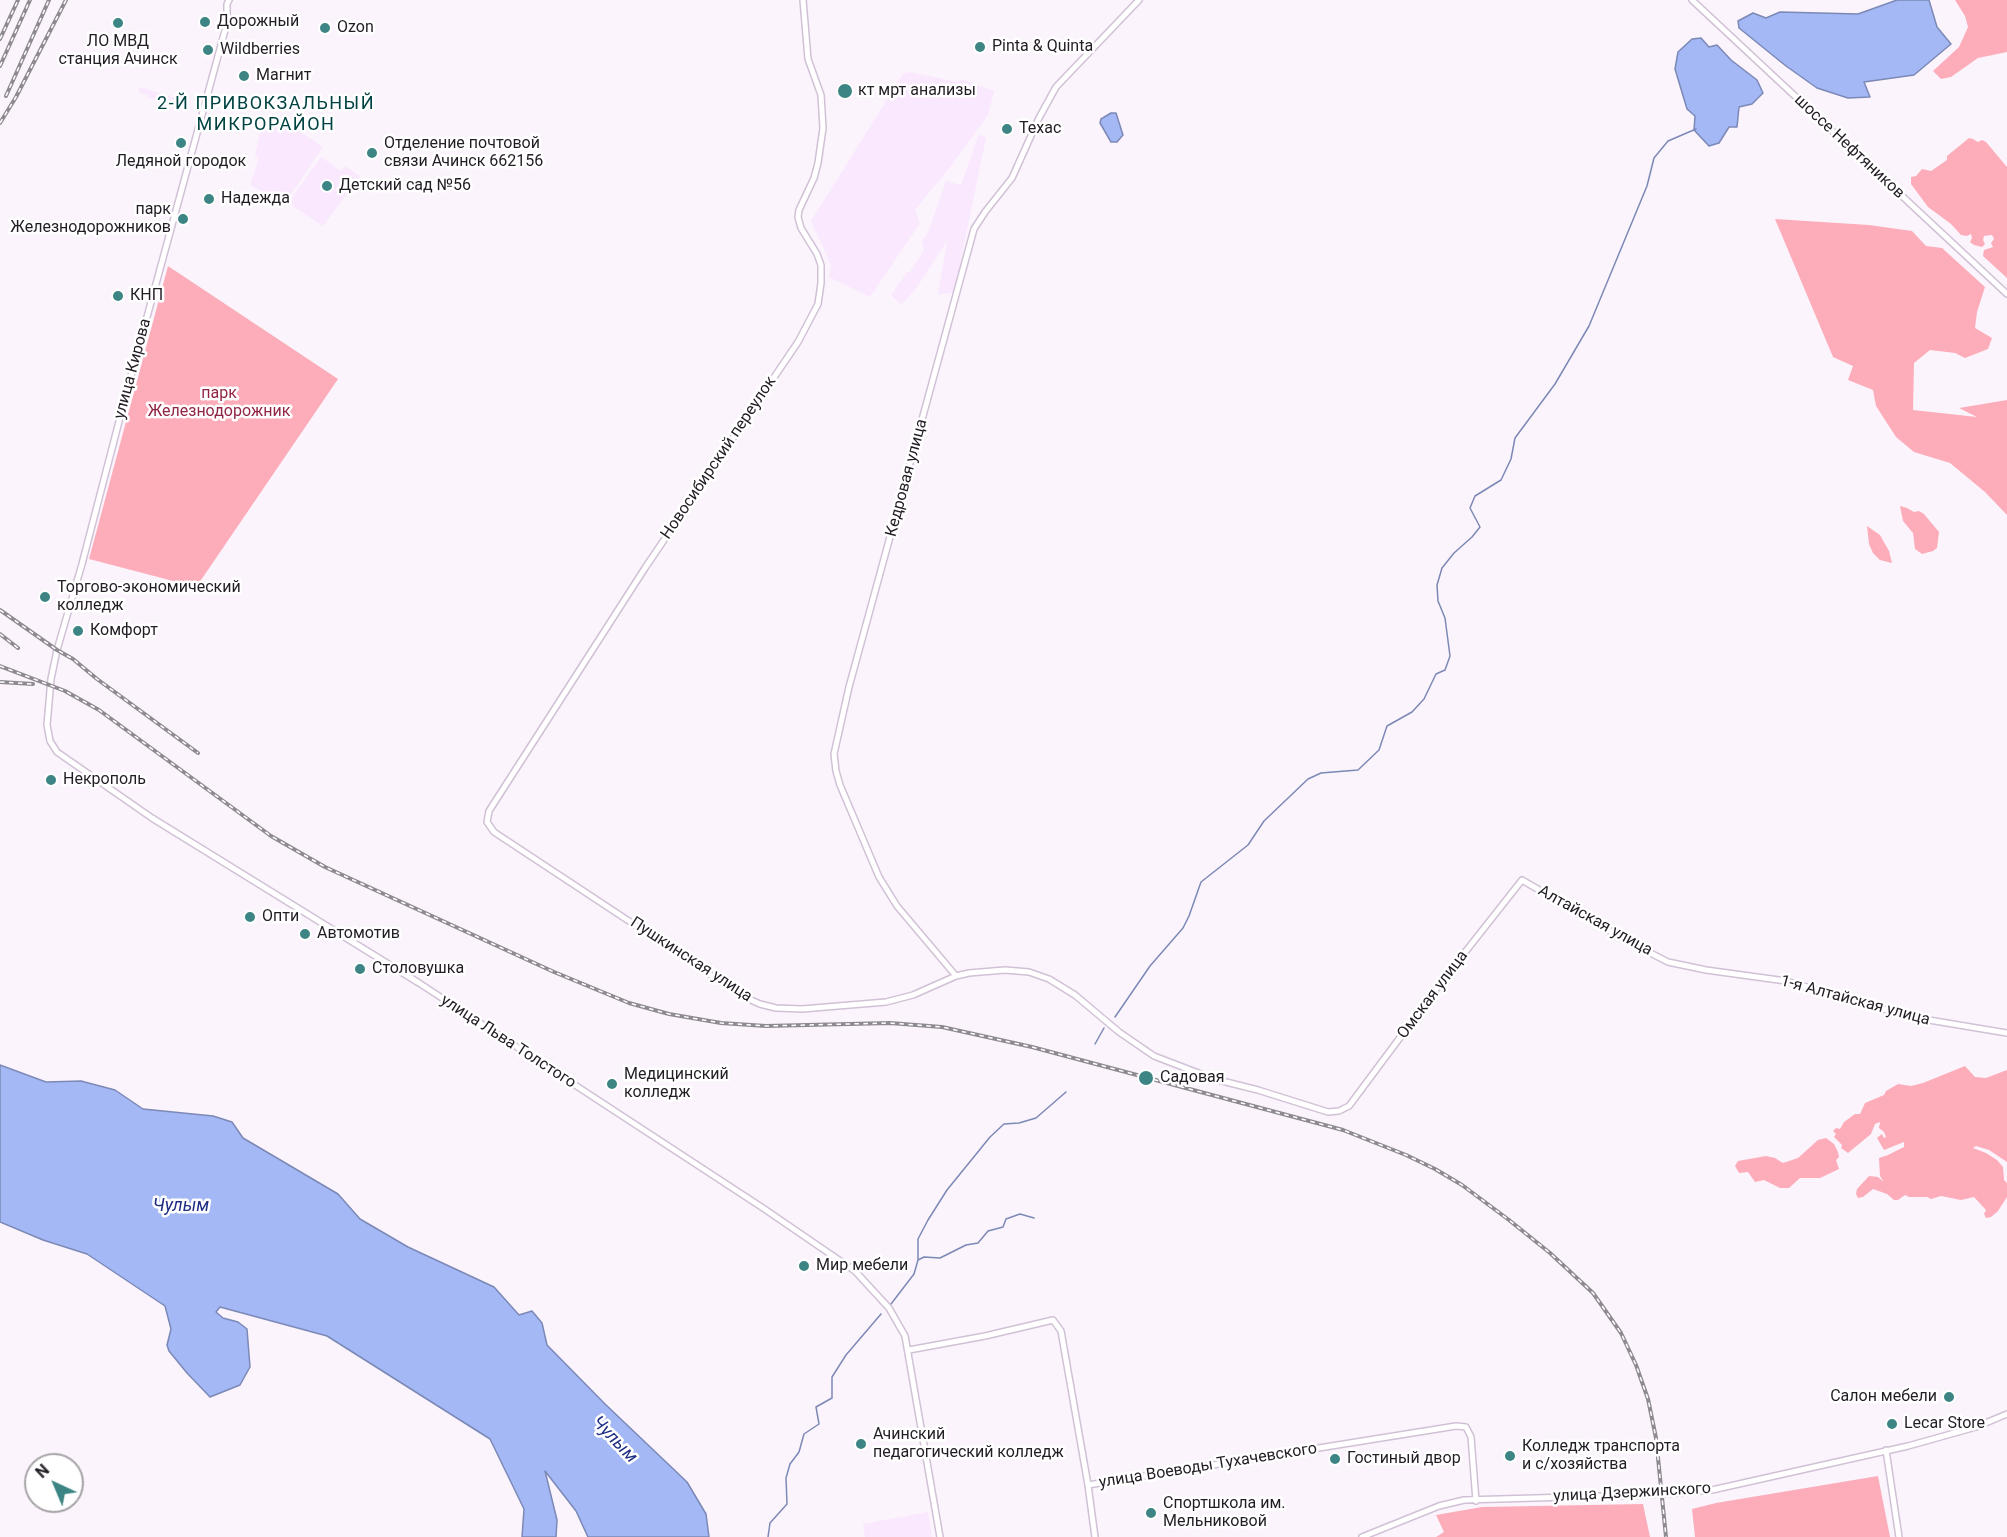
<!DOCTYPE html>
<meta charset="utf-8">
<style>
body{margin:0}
#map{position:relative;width:2007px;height:1537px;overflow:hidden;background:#fbf4fc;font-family:Roboto,sans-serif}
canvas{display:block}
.north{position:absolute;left:24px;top:1453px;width:60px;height:60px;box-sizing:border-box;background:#fff;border:2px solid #a7a4a7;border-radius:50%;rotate:316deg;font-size:16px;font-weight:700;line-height:24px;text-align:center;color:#221c24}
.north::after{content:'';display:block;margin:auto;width:21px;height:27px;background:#3d8584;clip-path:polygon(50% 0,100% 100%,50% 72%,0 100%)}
</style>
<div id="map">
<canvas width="2007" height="1537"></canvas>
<div class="north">N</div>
</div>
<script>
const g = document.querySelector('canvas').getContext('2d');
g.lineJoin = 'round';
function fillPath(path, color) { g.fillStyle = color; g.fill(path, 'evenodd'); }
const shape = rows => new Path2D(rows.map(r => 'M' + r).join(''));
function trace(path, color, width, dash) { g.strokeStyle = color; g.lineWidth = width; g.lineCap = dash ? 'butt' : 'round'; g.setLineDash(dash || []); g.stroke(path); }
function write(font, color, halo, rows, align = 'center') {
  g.font = font + ' Roboto,sans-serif'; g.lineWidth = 5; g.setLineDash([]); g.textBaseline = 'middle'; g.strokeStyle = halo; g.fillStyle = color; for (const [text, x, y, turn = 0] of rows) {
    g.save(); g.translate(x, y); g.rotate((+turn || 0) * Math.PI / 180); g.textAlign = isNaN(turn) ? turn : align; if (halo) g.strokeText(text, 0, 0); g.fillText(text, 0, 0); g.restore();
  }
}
fillPath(shape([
 [909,72,958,82,961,79,994,91,988,115,951,166,915,210,920,223,870,297,829,277,831,265,811,221,903,74],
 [140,87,179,99,178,104,170,101,169,104,161,101,161,99,157,97,156,100,147,97,148,95,138,92],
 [263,117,284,121,323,147,285,203,250,185,259,158,255,156],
 [979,134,986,138,954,293,938,294,947,241,917,287,901,305,891,295,907,272,910,272,924,250,922,241,929,230,946,181,961,185],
 [321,157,341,171,345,166,360,176,323,226,288,203],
 [928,1512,932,1537,865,1537,863,1524]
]), '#fae8fe');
fillPath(shape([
 [1955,0,2007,0,2007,52,1978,58,1951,77,1941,79,1933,71,1959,47,1968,27,1965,16],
 [1969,138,1973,139,1978,142,1982,140,1986,142,2007,167,2007,278,1983,256,1984,250,1993,247,1991,243,1994,239,1992,235,1984,236,1983,240,1985,244,1982,247,1974,245,1970,242,1972,238,1971,234,1967,236,1961,235,1951,224,1928,207,1911,184,1911,177,1916,176,1922,169,1931,171,1947,160,1947,156],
 [1775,219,1869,225,1912,231,1926,246,1942,248,1985,287,1977,312,1975,328,1992,338,1988,349,1965,358,1955,353,1930,350,1914,363,1913,410,1977,417,1959,408,2007,400,2007,515,1985,492,1950,463,1914,452,1896,437,1876,406,1873,390,1848,380,1853,366,1833,357],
 [168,266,338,379,199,583,177,582,89,559],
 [1900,506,1907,508,1914,512,1919,511,1924,514,1939,532,1937,548,1933,551,1922,554,1915,549,1913,533,1903,521],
 [1867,526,1880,535,1889,551,1892,563,1880,560,1873,553,1869,544],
 [1965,1066,1975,1077,1986,1078,2007,1070,2007,1162,1989,1150,1976,1146,1973,1148,1986,1153,1997,1160,2003,1167,2004,1180,2007,1183,2007,1197,1998,1211,1991,1217,1986,1218,1984,1214,1986,1210,1974,1197,1961,1200,1941,1196,1931,1199,1927,1197,1909,1197,1905,1195,1898,1200,1894,1200,1887,1194,1873,1189,1863,1197,1858,1198,1856,1194,1857,1189,1869,1176,1878,1177,1884,1182,1880,1176,1879,1158,1888,1155,1904,1147,1904,1142,1884,1150,1877,1138,1882,1134,1884,1138,1886,1137,1884,1132,1879,1128,1880,1122,1875,1124,1871,1134,1848,1153,1841,1148,1842,1145,1834,1137,1836,1134,1833,1131,1836,1128,1840,1129,1844,1122,1855,1114,1860,1114,1865,1103,1884,1095,1886,1091,1898,1084,1911,1086,1923,1083],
 [1826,1138,1834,1144,1838,1152,1839,1157,1836,1160,1839,1169,1820,1178,1800,1178,1789,1188,1780,1188,1764,1180,1755,1182,1748,1172,1739,1173,1735,1166,1738,1161,1766,1156,1775,1158,1783,1163,1798,1158,1818,1140],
 [1878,1476,1890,1537,1695,1537,1692,1509,1716,1503],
 [1643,1504,1650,1537,1436,1537,1444,1532,1436,1515,1482,1507]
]), '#fdadba');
const water = shape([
 [1897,0,1929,0,1937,27,1951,44,1914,75,1864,82,1870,97,1848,98,1817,88,1786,66,1739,28,1738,21,1753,13,1766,18,1780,12,1858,14,1897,0],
 [1701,38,1709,47,1717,45,1731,60,1757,80,1763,93,1752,104,1739,107,1737,127,1729,127,1719,143,1709,146,1694,130,1695,116,1687,109,1675,69,1678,52,1692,39,1701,38],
 [1111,113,1116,113,1123,135,1117,142,1111,142,1100,123,1101,119,1111,113],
 [0,1065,46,1082,81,1081,115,1090,143,1109,213,1116,232,1122,243,1138,338,1194,360,1219,408,1247,494,1287,519,1315,532,1311,542,1323,547,1345,605,1404,687,1482,706,1514,709,1537,588,1537,576,1511,545,1471,557,1520,556,1537,522,1537,524,1509,490,1439,327,1336,220,1307,216,1312,223,1318,238,1322,247,1329,250,1367,240,1385,210,1397,187,1373,169,1351,167,1345,171,1329,165,1306,87,1254,43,1240,0,1222,0,1065]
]);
fillPath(water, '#a3b8f5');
trace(water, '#7c89b6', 1.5);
trace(shape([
 [1115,1017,1150,966,1183,928,1189,916,1201,882,1248,845,1264,821,1308,779,1321,773,1358,770,1379,750,1387,726,1412,712,1424,699,1436,674,1445,670,1450,656,1445,618,1438,601,1437,585,1442,568,1454,553,1472,537,1480,527,1470,508,1475,496,1501,480,1511,459,1515,438,1555,384,1589,326,1647,186,1654,158,1668,141,1696,129],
 [1095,1044,1104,1028],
 [918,1260,924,1257,940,1258,966,1245,978,1243,988,1231,1003,1227,1006,1219,1020,1214,1034,1218],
 [891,1304,914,1274,918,1260,918,1239,928,1220,947,1190,990,1137,1004,1124,1019,1123,1036,1118,1066,1092],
 [768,1537,770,1523,787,1504,786,1478,790,1464,799,1452,804,1434,819,1424,816,1407,832,1398,832,1377,846,1355,881,1314]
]), '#7c89b6', 1.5);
const secondary = shape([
 [229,0,227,4,227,23,129,383,82,564,57,650,51,679,47,725,50,741,57,752,152,818,419,983,763,1208,855,1271,889,1308,905,1336,940,1537],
 [803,0,808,59,821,95,823,128,818,163,814,178,799,210,798,217,801,228,817,254,821,265,821,283,818,304,798,342,645,568,489,811,487,822,494,832,744,997,760,1004,776,1008,802,1009,886,1002,913,995,956,976,969,973,1005,970,1029,972,1049,979,1075,995,1119,1032,1154,1056,1214,1079,1258,1090,1328,1112,1339,1111,1349,1106,1440,984,1522,880,1627,941,1668,962,1706,970,1786,981,1911,1017,2007,1033],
 [1692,0,2007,294],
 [956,976,897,906,879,877,840,785,836,771,834,754,849,687,974,229,985,212,1012,178,1039,118,1056,87,1139,0],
 [909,1350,985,1336,1053,1320,1061,1331,1088,1485,1095,1537],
 [1886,1450,1899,1537],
 [1088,1485,1456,1426,1466,1427,1471,1437,1476,1501],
 [1677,1493,1712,1490,1908,1446,1976,1427,2007,1414],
 [1362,1537,1439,1506,1464,1500,1641,1495]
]);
trace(secondary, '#d1c1d6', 8);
trace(secondary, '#fff', 5);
const rail = shape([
 [0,39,18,0],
 [0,66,30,0],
 [6,96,49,0],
 [0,123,16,97,66,0],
 [0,610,57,650,73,659,97,679,198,753],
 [0,634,18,648],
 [0,666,65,691,99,710,271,836,325,867,554,972,629,1003,669,1014,721,1023,766,1026,890,1023,942,1027,1032,1047,1343,1130,1406,1155,1435,1169,1462,1185,1509,1220,1550,1253,1593,1293,1621,1333,1636,1365,1648,1399,1656,1438,1666,1537],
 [0,682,33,684]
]);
trace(rail, '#8f8991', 4);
trace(rail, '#fff', 1.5, [4.5]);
const secondaryBridge = shape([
 [1641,1495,1677,1493]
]);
trace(secondaryBridge, '#d1c1d6', 8, []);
trace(secondaryBridge, '#fff', 5);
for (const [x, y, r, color] of [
 [205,22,6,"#3d8584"],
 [118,23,6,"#3d8584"],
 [325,28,6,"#3d8584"],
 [980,47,6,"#3d8584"],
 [208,50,6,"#3d8584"],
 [244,76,6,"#3d8584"],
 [845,91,8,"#3d8584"],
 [1007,129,6,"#3d8584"],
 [181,143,6,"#3d8584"],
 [372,153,6,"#3d8584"],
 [327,186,6,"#3d8584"],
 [209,199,6,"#3d8584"],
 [183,219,6,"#3d8584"],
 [118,296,6,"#3d8584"],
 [45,597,6,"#3d8584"],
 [78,631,6,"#3d8584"],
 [51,780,6,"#3d8584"],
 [250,917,6,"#3d8584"],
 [305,934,6,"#3d8584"],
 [360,969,6,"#3d8584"],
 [1146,1078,8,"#3d8584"],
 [612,1084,6,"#3d8584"],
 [804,1266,6,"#3d8584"],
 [1949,1397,6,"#3d8584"],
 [1892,1424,6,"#3d8584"],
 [861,1444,6,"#3d8584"],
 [1510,1456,6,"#3d8584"],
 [1335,1459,6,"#3d8584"],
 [1151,1513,6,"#3d8584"]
]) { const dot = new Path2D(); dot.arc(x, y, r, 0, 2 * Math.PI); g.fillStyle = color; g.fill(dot); trace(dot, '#fff', 2); }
write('16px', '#221c24', '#fff', [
 ["Дорожный",217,22],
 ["Ozon",337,28],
 ["ЛО МВД",118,42,"center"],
 ["станция Ачинск",118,60,"center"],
 ["Pinta & Quinta",992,47],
 ["Wildberries",220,50],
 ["Магнит",256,76],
 ["кт мрт анализы",858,91],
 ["Техас",1019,129],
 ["Отделение почтовой",384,144],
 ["связи Ачинск 662156",384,162],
 ["Ледяной городок",181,162,"center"],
 ["Детский сад №56",339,186],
 ["Надежда",221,199],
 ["парк",171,210,"right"],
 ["Железнодорожников",171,228,"right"],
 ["КНП",130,296],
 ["Торгово-экономический",57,588],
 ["колледж",57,606],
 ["Комфорт",90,631],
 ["Некрополь",63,780],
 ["Опти",262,917],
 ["Автомотив",317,934],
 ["Столовушка",372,969],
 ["Медицинский",624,1075],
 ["колледж",624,1093],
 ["Садовая",1160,1078],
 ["Мир мебели",816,1266],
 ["Салон мебели",1937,1397,"right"],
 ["Lecar Store",1904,1424],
 ["Ачинский",873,1435],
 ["педагогический колледж",873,1453],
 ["Колледж транспорта",1522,1447],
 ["и с/хозяйства",1522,1465],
 ["Гостиный двор",1347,1459],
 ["Спортшкола им.",1163,1504],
 ["Мельниковой",1163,1522]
], 'left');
write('16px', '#221c24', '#fff', [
 ["шоссе Нефтяников",1849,147,43],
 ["улица Кирова",133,369,-75],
 ["Новосибирский переулок",719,458,-56],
 ["Кедровая улица",907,478,-75],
 ["Алтайская улица",1595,921,29],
 ["Пушкинская улица",691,960,33],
 ["Омская улица",1433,995,-53],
 ["1-я Алтайская улица",1855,1001,15],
 ["улица Льва Толстого",508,1042,33],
 ["улица Воеводы Тухачевского",1208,1466,-9],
 ["улица Дзержинского",1632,1493,-3]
]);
write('16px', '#912644', '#fff', [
 ["парк",219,394],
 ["Железнодорожник",219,412]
]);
g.letterSpacing = '1.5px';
write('18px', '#004242', '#fff', [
 ["2-Й ПРИВОКЗАЛЬНЫЙ",266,104],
 ["МИКРОРАЙОН",266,125]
]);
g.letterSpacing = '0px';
write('italic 18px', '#1f2f84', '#fff', [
 ["Чулым",181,1206],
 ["Чулым",614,1440,46]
]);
</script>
